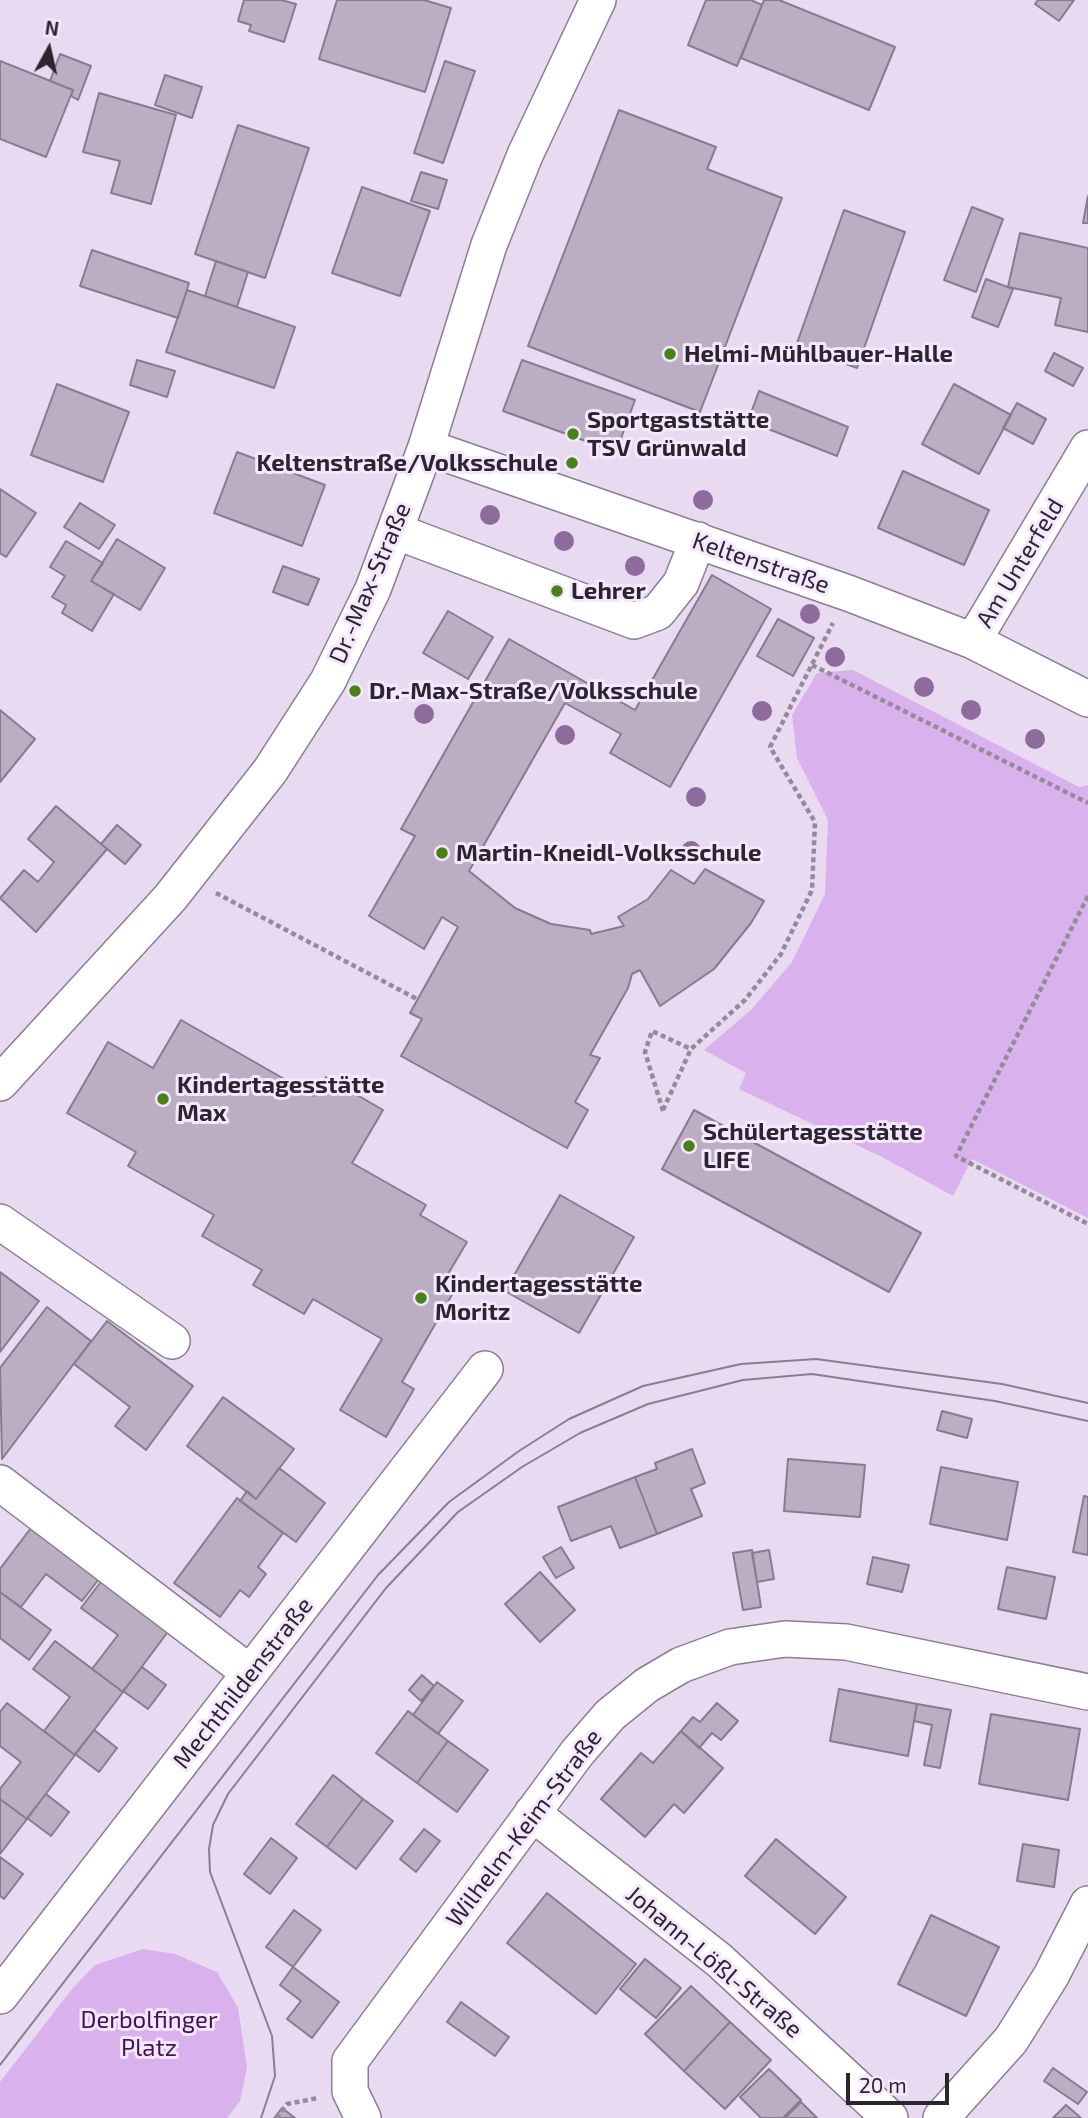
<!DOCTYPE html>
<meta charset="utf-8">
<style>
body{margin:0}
#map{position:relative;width:1088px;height:2118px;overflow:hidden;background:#e8daf0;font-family:"Exo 2",sans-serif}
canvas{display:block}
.north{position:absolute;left:14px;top:14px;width:70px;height:70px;-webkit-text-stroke:5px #f5e7fd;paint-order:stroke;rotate:8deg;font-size:19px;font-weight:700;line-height:28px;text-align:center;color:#2b262e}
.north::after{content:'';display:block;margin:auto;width:24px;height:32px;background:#2b262e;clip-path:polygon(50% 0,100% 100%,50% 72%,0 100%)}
.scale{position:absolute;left:846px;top:2073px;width:103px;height:32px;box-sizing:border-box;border:4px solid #2b262e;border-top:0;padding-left:9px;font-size:21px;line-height:24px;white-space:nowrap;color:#2b262e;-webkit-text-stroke:5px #f5e7fd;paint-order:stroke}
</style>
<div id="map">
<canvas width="1088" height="2118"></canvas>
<div class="north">N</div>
<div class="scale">20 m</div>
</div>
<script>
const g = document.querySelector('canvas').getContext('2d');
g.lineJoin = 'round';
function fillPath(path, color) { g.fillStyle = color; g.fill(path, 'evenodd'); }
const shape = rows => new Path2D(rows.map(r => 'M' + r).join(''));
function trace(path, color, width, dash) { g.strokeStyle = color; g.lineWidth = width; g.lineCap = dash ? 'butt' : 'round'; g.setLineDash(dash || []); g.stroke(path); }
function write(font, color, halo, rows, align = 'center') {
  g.font = font + ' "Exo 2",sans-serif'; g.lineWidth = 6; g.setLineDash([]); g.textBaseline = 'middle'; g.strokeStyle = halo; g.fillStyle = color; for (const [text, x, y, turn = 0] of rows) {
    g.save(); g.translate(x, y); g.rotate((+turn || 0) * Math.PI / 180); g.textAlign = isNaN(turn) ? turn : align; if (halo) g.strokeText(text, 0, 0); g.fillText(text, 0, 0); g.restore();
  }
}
fillPath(shape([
 [853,670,1079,787,1088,785,1088,1218,972,1159,953,1196,882,1157,739,1089,746,1073,704,1050,752,1009,792,962,825,894,828,820,797,758,792,715,817,673],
 [143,1949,175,1954,217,1972,238,2008,247,2067,240,2101,227,2118,0,2118,0,2082,72,1989,95,1965]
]), '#d9b1ed');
const building = shape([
 [244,0,281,0,296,4,284,42,249,31,251,25,238,21,244,0],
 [337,0,424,0,451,8,425,92,319,59,337,0],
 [706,0,751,0,762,5,737,66,688,45,706,0],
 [764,0,779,0,895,47,869,110,741,58,764,0],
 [1038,0,1074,0,1059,21,1035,4,1038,0],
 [60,54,91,66,78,100,71,96,73,90,50,81,60,54],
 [0,61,73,90,46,157,0,139,0,61],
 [445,61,475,71,443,163,414,153,445,61],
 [165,75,202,87,192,118,155,105,165,75],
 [99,93,176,115,151,204,111,193,120,161,83,152,99,93],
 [619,110,716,147,707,169,782,198,700,412,528,346,619,110],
 [238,125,309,148,265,278,195,254,238,125],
 [421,172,447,180,438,209,411,201,421,172],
 [362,187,430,211,400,296,332,273,362,187],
 [1088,196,1088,223,1083,223,1088,196],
 [972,207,1003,219,976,292,944,280,972,207],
 [844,210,905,232,857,368,796,346,844,210],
 [1020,233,1088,248,1088,332,1055,325,1061,298,1008,287,1020,233],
 [92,250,189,283,178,318,80,286,92,250],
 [216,261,248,272,237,307,205,296,216,261],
 [986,279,1013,289,998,327,972,317,986,279],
 [187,290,295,327,274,388,166,352,187,290],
 [1054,353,1083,368,1073,386,1045,371,1054,353],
 [137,360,175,371,167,397,130,385,137,360],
 [522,360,635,400,616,452,503,411,522,360],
 [57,384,129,412,103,482,31,455,57,384],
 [954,384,1011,415,979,474,922,444,954,384],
 [759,391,848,427,837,456,748,421,759,391],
 [1017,403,1046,419,1033,444,1003,428,1017,403],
 [237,452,325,485,302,546,214,513,237,452],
 [903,471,989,510,964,565,878,528,903,471],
 [0,489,36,513,6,557,0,553,0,489],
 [80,503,115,525,99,549,64,527,80,503],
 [117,539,165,568,140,610,91,581,117,539],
 [66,541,103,563,91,581,114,594,92,631,62,613,66,605,52,597,65,576,50,567,66,541],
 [283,566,319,579,308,605,273,592,283,566],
 [712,575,771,609,670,787,610,753,621,734,565,703,469,871,515,908,551,924,590,930,591,934,624,926,618,917,648,899,671,870,694,884,705,869,764,901,751,923,714,969,660,1006,640,970,632,974,628,988,590,1055,600,1058,575,1102,588,1110,567,1148,401,1056,422,1019,410,1013,458,927,442,917,424,949,369,916,415,836,401,829,509,639,635,710,712,575],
 [448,611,493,637,468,679,423,653,448,611],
 [778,619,814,638,793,676,757,656,778,619],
 [0,710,35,739,0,782,0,710],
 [56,806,107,849,36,932,0,898,24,870,38,882,54,862,28,839,56,806],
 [117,825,141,845,125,864,101,844,117,825],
 [181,1020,314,1096,326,1077,383,1110,352,1163,426,1205,420,1215,467,1242,445,1279,457,1286,402,1382,414,1389,386,1437,340,1410,382,1339,313,1299,304,1314,253,1285,262,1270,202,1236,214,1215,128,1166,136,1152,67,1113,108,1042,153,1068,181,1020],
 [694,1110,921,1233,889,1292,662,1169,694,1110],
 [560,1195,634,1237,579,1333,505,1291,560,1195],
 [0,1272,39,1301,0,1352,0,1272],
 [47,1307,91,1341,2,1459,0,1368,47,1307],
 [107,1321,193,1386,146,1450,115,1426,130,1407,74,1364,107,1321],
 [223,1397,294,1449,256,1499,187,1446,223,1397],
 [942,1411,972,1419,967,1438,937,1430,942,1411],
 [692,1449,705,1483,691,1489,702,1516,657,1534,635,1477,657,1469,655,1463,692,1449],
 [788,1459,865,1465,860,1517,784,1511,788,1459],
 [941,1467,1018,1482,1007,1540,930,1524,941,1467],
 [279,1468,325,1503,296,1542,240,1501,247,1491,256,1499,279,1468],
 [635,1477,657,1534,620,1548,611,1526,571,1541,558,1507,635,1477],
 [1084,1496,1088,1497,1088,1555,1073,1552,1084,1496],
 [237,1498,283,1533,258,1567,266,1574,249,1597,240,1590,220,1617,174,1583,237,1498],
 [37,1520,105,1571,82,1601,46,1574,21,1607,0,1592,0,1569,37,1520],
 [561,1547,574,1568,556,1578,543,1557,561,1547],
 [752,1550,761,1607,743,1610,733,1553,752,1550],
 [769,1550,774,1579,757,1582,752,1553,769,1550],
 [873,1557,909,1565,902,1592,867,1584,873,1557],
 [1007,1567,1055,1577,1046,1619,998,1609,1007,1567],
 [540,1572,575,1610,540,1642,505,1604,540,1572],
 [103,1579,170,1629,123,1692,92,1669,118,1635,81,1608,103,1579],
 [0,1592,51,1630,29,1660,0,1638,0,1592],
 [55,1641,123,1692,75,1755,44,1731,70,1697,33,1669,55,1641],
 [142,1667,166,1685,148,1709,123,1691,142,1667],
 [422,1675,434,1686,421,1701,409,1690,422,1675],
 [437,1682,463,1701,438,1734,413,1715,437,1682],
 [839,1689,917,1704,908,1756,830,1741,839,1689],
 [7,1703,75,1755,27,1819,0,1799,0,1789,21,1762,0,1746,0,1712,7,1703],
 [717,1703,738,1721,721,1740,712,1733,699,1748,681,1731,693,1717,700,1722,717,1703],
 [917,1704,951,1710,940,1768,924,1765,932,1725,914,1721,917,1704],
 [408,1711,448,1741,417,1783,376,1753,408,1711],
 [991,1714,1080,1729,1068,1800,979,1784,991,1714],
 [94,1730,117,1748,99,1772,75,1754,94,1730],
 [681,1731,723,1768,684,1813,674,1804,645,1837,601,1799,641,1753,653,1763,681,1731],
 [448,1741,488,1770,457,1812,417,1783,448,1741],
 [333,1775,363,1799,327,1847,296,1824,333,1775],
 [46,1794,69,1812,51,1836,27,1818,46,1794],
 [0,1799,27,1819,0,1854,0,1799],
 [363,1799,393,1821,356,1869,327,1847,363,1799],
 [424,1829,440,1841,416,1872,400,1859,424,1829],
 [271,1838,297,1858,270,1894,244,1874,271,1838],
 [776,1839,846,1897,815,1934,745,1876,776,1839],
 [1023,1844,1059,1850,1054,1887,1017,1881,1023,1844],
 [0,1857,23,1874,4,1899,0,1896,0,1857],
 [547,1893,636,1964,596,2014,507,1943,547,1893],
 [294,1910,321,1930,293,1967,266,1947,294,1910],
 [931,1915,999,1947,966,2016,898,1984,931,1915],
 [645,1959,681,1988,656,2018,620,1989,645,1959],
 [293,1967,339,2002,312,2038,287,2019,301,2001,280,1985,293,1967],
 [691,1986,730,2022,684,2071,645,2034,691,1986],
 [461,2002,509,2037,495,2056,447,2022,461,2002],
 [730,2022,771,2060,725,2109,684,2071,730,2022],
 [1053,2068,1087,2092,1078,2104,1044,2081,1053,2068],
 [769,2069,801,2100,783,2118,761,2118,740,2097,769,2069],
 [801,2102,817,2118,785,2118,801,2102],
 [1066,2105,1081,2118,1053,2118,1066,2105],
 [282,2108,295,2118,274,2118,282,2108]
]);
fillPath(building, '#bbaec3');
trace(building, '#887b8f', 2);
const minor = shape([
 [426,447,848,593,973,641,1088,699],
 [395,531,634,621,658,612,681,583,698,540],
 [973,641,1088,448],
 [0,1083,170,898,270,771,328,681,373,589,426,447,489,245,525,155,598,0],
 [0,1222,172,1341],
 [0,1483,250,1673],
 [532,1813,719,1960,890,2118],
 [0,1996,485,1369],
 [363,2118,350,2091,350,2061,577,1753,610,1715,647,1685,681,1665,730,1647,785,1639,846,1642,1088,1692],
 [941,2118,1011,2040,1051,1976,1088,1904]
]);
trace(minor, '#8b7e92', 38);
trace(shape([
 [812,665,1088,803],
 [216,893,417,999],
 [1088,896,956,1156,1088,1224],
 [663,1110,691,1049],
 [663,1111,645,1052,652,1031,691,1049,745,1000,781,954,812,890,815,822,770,747,833,623],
 [276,2118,287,2104,318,2098]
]), '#948a9a', 4.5, [5, 3.5]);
trace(minor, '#fff', 35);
trace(shape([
 [0,2065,378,1575,449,1502,519,1451,569,1419,643,1386,741,1364,816,1359,1002,1384,1088,1403],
 [261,2118,275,2076,272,2036,210,1872,209,1849,213,1825,228,1794,386,1588,458,1512,522,1467,580,1433,648,1404,743,1380,812,1374,995,1401,1088,1421]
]), '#887f8e', 2);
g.fillStyle = '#8d6b9c';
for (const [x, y] of [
 [703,500],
 [490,515],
 [564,541],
 [635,566],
 [810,614],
 [835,657],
 [924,687],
 [971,710],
 [762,711],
 [424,714],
 [565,735],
 [1035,739],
 [696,797],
 [691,851]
]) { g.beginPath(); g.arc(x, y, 10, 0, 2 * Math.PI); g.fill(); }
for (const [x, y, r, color] of [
 [670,354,7,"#498018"],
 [573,434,7,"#498018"],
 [572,463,7,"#498018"],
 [557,591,7,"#498018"],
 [355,691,7,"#498018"],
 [442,853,7,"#498018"],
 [163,1099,7,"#498018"],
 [689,1146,7,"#498018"],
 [421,1298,7,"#498018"]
]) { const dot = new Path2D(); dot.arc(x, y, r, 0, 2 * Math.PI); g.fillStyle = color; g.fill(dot); trace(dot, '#f5e7fd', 2.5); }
write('bold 24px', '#2b262e', '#f5e7fd', [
 ["Helmi-Mühlbauer-Halle",684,354],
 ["Sportgaststätte",587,420],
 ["TSV Grünwald",587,448],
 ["Keltenstraße/Volksschule",558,463,"right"],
 ["Lehrer",571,591],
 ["Dr.-Max-Straße/Volksschule",369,691],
 ["Martin-Kneidl-Volksschule",456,853],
 ["Kindertagesstätte",177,1085],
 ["Max",177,1113],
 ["Schülertagesstätte",703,1132],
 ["LIFE",703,1160],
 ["Kindertagesstätte",435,1284],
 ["Moritz",435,1312]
], 'left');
write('24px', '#2b262e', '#f5e7fd', [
 ["Keltenstraße",761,563,19],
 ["Am Unterfeld",1020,563,-59],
 ["Dr.-Max-Straße",370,583,-67],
 ["Mechthildenstraße",243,1683,-52],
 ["Wilhelm-Keim-Straße",524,1828,-53],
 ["Johann-Lößl-Straße",714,1962,40]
]);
write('24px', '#431157', '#f5e7fd', [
 ["Derbolfinger",149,2020],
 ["Platz",149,2048]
]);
</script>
